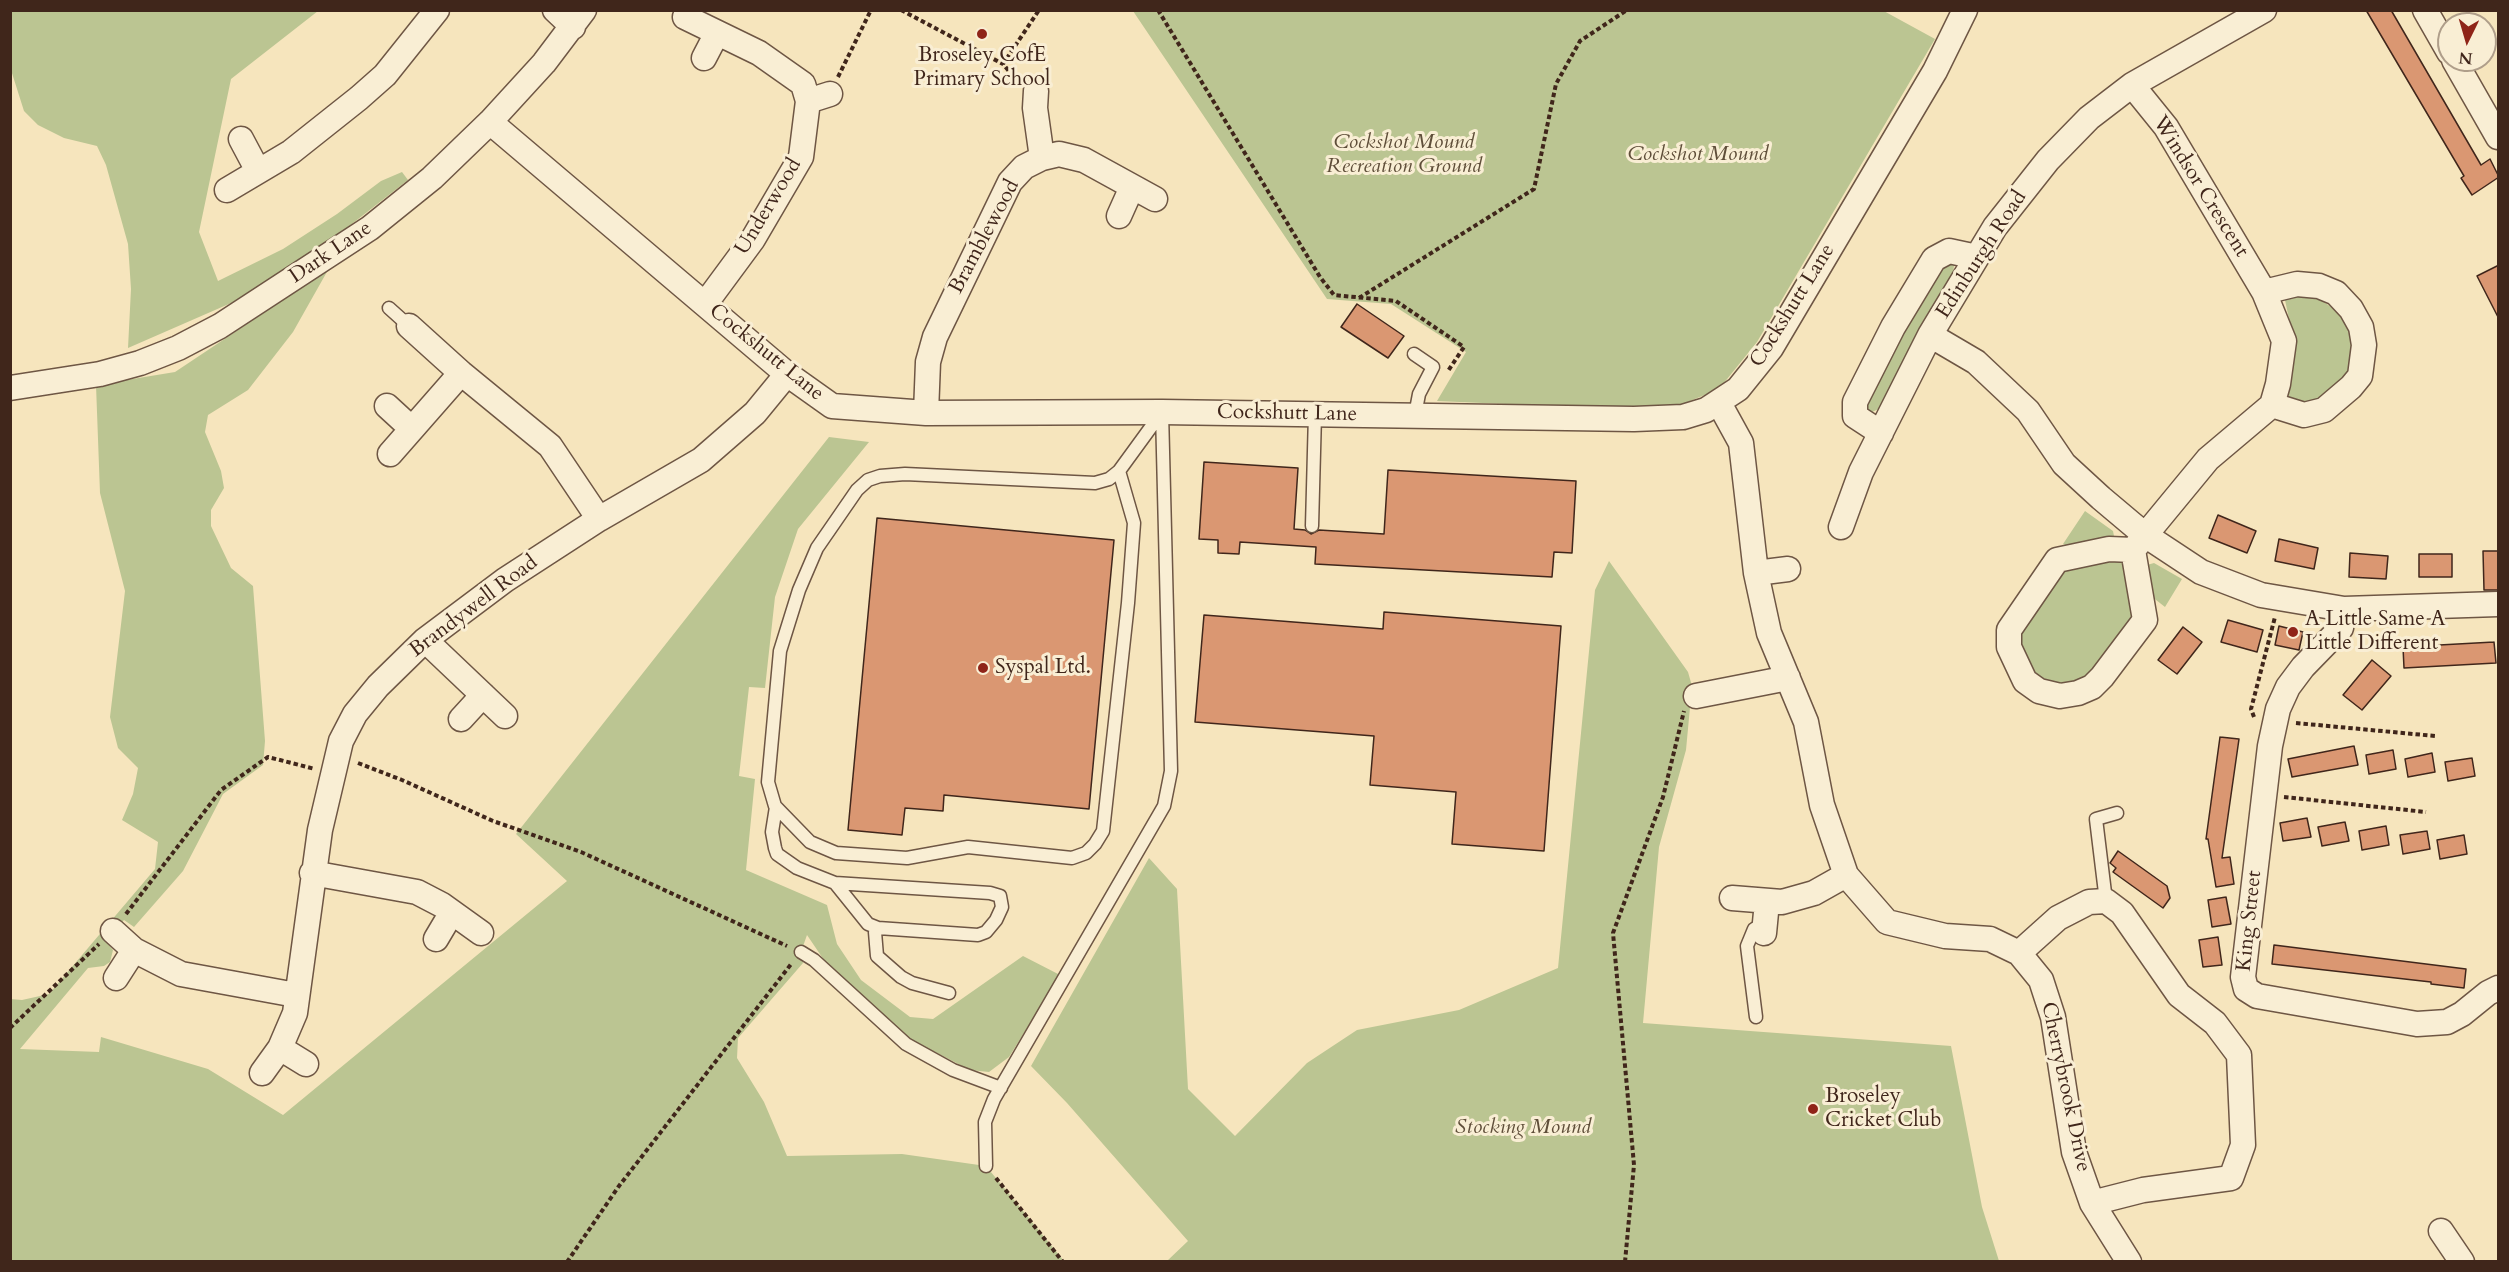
<!DOCTYPE html>
<style>
body{margin:0}
#map{position:relative;width:2509px;height:1272px;overflow:hidden;background:#f6e5bd;font-family:Cardo,serif}
canvas{display:block}
.frame{position:absolute;inset:0;border:12px solid #40261b;pointer-events:none}
.north{position:absolute;left:2437px;top:12px;width:60px;height:60px;box-sizing:border-box;background:#f9eed4;border:2px solid #af9e8a;border-radius:50%;rotate:185deg;font-size:16px;font-weight:700;line-height:24px;text-align:center;color:#40261b}
.north::after{content:'';display:block;margin:auto;width:21px;height:27px;background:#8f2418;clip-path:polygon(50% 0,100% 100%,50% 72%,0 100%)}
</style>
<div id="map">
<canvas width="2509" height="1272"></canvas>
<div class="frame"></div>
<div class="north">N</div>
</div>
<script>
const g = document.querySelector('canvas').getContext('2d');
g.lineJoin = 'round';
function fillPath(path, color) { g.fillStyle = color; g.fill(path, 'evenodd'); }
const shape = rows => new Path2D(rows.map(r => 'M' + r).join(''));
function trace(path, color, width, dash) { g.strokeStyle = color; g.lineWidth = width; g.lineCap = dash ? 'butt' : 'round'; g.setLineDash(dash || []); g.stroke(path); }
function write(font, color, halo, rows, align = 'center') {
  g.font = font + ' Cardo,serif'; g.lineWidth = 6; g.setLineDash([]); g.textBaseline = 'middle'; g.strokeStyle = halo; g.fillStyle = color; for (const [text, x, y, turn = 0] of rows) {
    g.save(); g.translate(x, y); g.rotate((+turn || 0) * Math.PI / 180); g.textAlign = isNaN(turn) ? turn : align; if (halo) g.strokeText(text, 0, 0); g.fillText(text, 0, 0); g.restore();
  }
}
fillPath(shape([
 [1882,10,1935,39,1757,342,1719,389,1666,411,1437,401,1466,352,1391,304,1327,299,1133,11],
 [10,11,318,11,231,79,199,232,218,281,283,249,337,214,381,181,402,172,408,180,339,234,238,300,128,348,131,289,128,244,106,165,97,146,64,138,38,125,24,111,11,70],
 [1945,262,1954,265,1953,275,1881,408,1872,412,1866,407,1867,395,1937,269],
 [328,270,293,332,248,390,208,415,205,432,221,471,224,488,211,510,211,526,231,568,253,586,265,741,263,765,223,794,183,871,134,927,124,920,105,940,113,950,110,962,104,966,88,968,20,1049,99,1052,101,1037,208,1069,283,1115,567,881,516,834,829,437,869,442,798,529,775,597,765,688,749,687,739,776,755,779,746,870,827,905,837,944,861,980,910,1017,933,1019,1023,956,1060,975,1009,1057,989,1072,970,1070,910,1039,879,1014,826,963,807,935,801,952,803,963,738,1038,737,1058,764,1102,787,1156,902,1154,986,1166,1064,1261,11,1261,10,999,22,1000,49,994,155,869,158,842,122,820,133,794,138,768,118,748,110,717,125,591,100,493,96,385,175,372],
 [2292,294,2307,295,2322,301,2339,312,2352,330,2354,355,2347,378,2316,403,2298,404,2289,401,2288,390,2293,369,2293,338,2285,300],
 [2085,511,2113,531,2114,536,2110,540,2068,546,2063,544],
 [2122,559,2134,618,2084,681,2053,685,2035,674,2027,663,2021,647,2022,627,2066,569],
 [1609,561,1688,672,1692,686,1686,750,1659,847,1643,1023,1951,1046,1982,1207,1999,1261,1167,1261,1188,1241,1067,1103,1031,1066,1149,858,1177,889,1188,1089,1235,1136,1307,1063,1357,1030,1459,1010,1558,968,1595,590],
 [2154,563,2182,579,2165,607,2151,596,2147,565]
]), '#bbc592');
const building = shape([
 [2366,10,2391,10,2481,165,2490,159,2499,177,2472,195,2461,178,2464,176,2366,10],
 [2499,265,2499,319,2477,276,2499,265],
 [1357,304,1404,336,1388,358,1341,327,1357,304],
 [1204,462,1298,468,1294,529,1305,530,1311,534,1319,530,1384,534,1388,470,1576,481,1572,553,1554,552,1552,577,1315,564,1316,547,1240,542,1239,554,1218,553,1218,540,1199,539,1204,462],
 [2218,515,2256,531,2247,553,2209,538,2218,515],
 [877,518,1114,540,1089,809,944,795,943,811,905,808,902,835,848,830,877,518],
 [2279,539,2318,548,2314,569,2275,561,2279,539],
 [2483,551,2499,551,2499,590,2484,590,2483,551],
 [2350,553,2388,556,2386,579,2349,577,2350,553],
 [2419,554,2452,554,2452,577,2419,577,2419,554],
 [1384,612,1561,626,1544,851,1452,844,1456,792,1370,785,1374,736,1195,722,1204,615,1383,629,1384,612],
 [2228,620,2263,630,2257,652,2221,642,2228,620],
 [2279,626,2303,632,2299,650,2275,645,2279,626],
 [2183,627,2202,642,2177,674,2158,660,2183,627],
 [2494,642,2496,663,2404,668,2403,647,2494,642],
 [2372,660,2391,676,2362,710,2343,695,2372,660],
 [2220,737,2239,739,2222,858,2230,857,2234,884,2216,887,2208,839,2206,839,2220,737],
 [2354,746,2358,765,2292,777,2288,759,2354,746],
 [2393,750,2396,769,2369,774,2366,755,2393,750],
 [2432,753,2435,772,2408,777,2405,759,2432,753],
 [2472,758,2475,776,2448,781,2445,762,2472,758],
 [2307,818,2311,837,2283,841,2280,823,2307,818],
 [2345,822,2349,841,2322,846,2318,827,2345,822],
 [2386,826,2389,845,2362,850,2359,831,2386,826],
 [2427,831,2430,849,2403,854,2400,835,2427,831],
 [2464,835,2467,854,2440,859,2437,840,2464,835],
 [2118,851,2167,886,2170,898,2163,908,2113,872,2116,868,2110,863,2118,851],
 [2226,897,2231,924,2212,927,2208,900,2226,897],
 [2218,937,2222,965,2203,967,2199,940,2218,937],
 [2274,945,2466,969,2464,988,2431,984,2431,982,2272,964,2274,945]
]);
fillPath(building, '#da9772');
trace(building, '#40261b', 1.5);
const lane = shape([
 [389,308,409,326],
 [1414,354,1433,367,1419,394,1415,415],
 [1119,471,1134,523,1128,603,1103,831,1095,844,1086,853,1072,858,968,847,907,858,836,853,810,842,775,806,768,782,780,651,799,590,817,548,857,490,868,480,880,476,905,474,1095,483,1109,479,1119,471,1162,412],
 [1312,526,1315,414],
 [776,807,772,832,775,848,777,854,797,868,835,883,990,893,1000,896,1002,907,996,920,986,932,978,935,878,928,875,932,877,956,901,977,912,983,949,993],
 [835,883,868,924,878,928],
 [2106,901,2096,819,2117,813],
 [801,952,814,960,906,1044,953,1070,1001,1088],
 [1756,1017,1747,946,1754,929,1763,924],
 [986,1166,985,1122,994,1099,1164,806,1171,771,1162,412]
]);
const street = shape([
 [555,10,573,27],
 [2425,10,2449,52],
 [685,17,759,53,803,84,808,101,801,157,753,239,705,304],
 [704,58,717,33],
 [2454,60,2498,137],
 [2132,85,2166,127,2264,292,2284,341,2278,384,2272,405,2208,459,2133,550,2145,620,2102,677,2092,687,2078,693,2060,696,2039,691,2025,681,2009,647,2009,630,2057,560,2109,549,2133,550],
 [1036,91,1035,108,1042,158],
 [808,101,830,94],
 [490,122,787,374,832,406,926,413,1162,412,1634,419,1683,417,1706,410,1738,389,1771,348,1935,71,1965,10],
 [241,139,258,171],
 [227,190,291,152,359,98,385,75,437,10],
 [1119,216,1132,187],
 [2264,292,2297,284,2319,286,2336,293,2351,309,2361,327,2364,345,2360,376,2351,387,2324,410,2304,415,2272,405],
 [409,326,461,373,550,446,599,519],
 [1930,335,1976,362,2028,411,2064,464,2101,498,2145,535,2201,572,2261,595,2344,609,2498,604],
 [10,388,100,374,140,363,178,348,220,326,370,228,432,178,490,122,544,63,584,10],
 [1719,403,1741,443,1756,573,1769,633,1806,722,1822,805,1846,875,1887,922,1945,936,1990,939,2019,953,2041,980,2053,1017,2074,1152,2092,1203,2129,1262],
 [387,406,412,429],
 [926,413,928,362,935,337,1010,182,1024,167,1042,158,1059,154,1084,160,1155,199],
 [1881,433,1855,416,1855,402,1893,327,1934,259,1949,251,1977,257],
 [390,454,461,373],
 [1841,527,1861,472,1930,335,1995,227,2048,160,2089,118,2132,85,2264,10],
 [1756,573,1788,569],
 [2344,609,2341,628,2303,667,2288,687,2278,709,2270,746,2243,977,2246,989,2257,996,2417,1024,2447,1022,2462,1014,2488,993,2498,988],
 [425,640,505,716],
 [1696,696,1788,678],
 [461,719,483,695],
 [312,873,417,892,442,905,481,933],
 [1732,898,1782,902,1814,893,1846,875],
 [113,931,134,950,181,974,296,995],
 [1764,933,1767,902],
 [436,939,452,912],
 [2019,953,2058,918,2089,902,2106,901,2122,913,2179,995,2215,1023,2239,1055,2243,1145,2231,1178,2143,1190,2092,1203],
 [116,978,134,950],
 [280,1048,306,1064],
 [262,1073,280,1048,295,1013,320,830,341,741,355,714,378,686,425,640,505,580,599,519,701,460,755,413,787,374],
 [2441,1231,2462,1262]
]);
trace(lane, '#6e5644', 15);
trace(street, '#6e5644', 27);
trace(shape([
 [901,10,1003,64],
 [1158,10,1320,277,1334,295,1396,301,1464,347,1448,371],
 [838,77,871,10],
 [1018,82,1003,64,1039,10],
 [1359,298,1534,189,1556,84,1580,41,1627,10],
 [2254,717,2251,709,2275,617],
 [2296,723,2435,736],
 [358,763,402,780,493,821,581,852,787,946],
 [2284,797,2426,812],
 [126,914,221,790,268,757,315,769],
 [10,1028,99,944],
 [996,1178,1063,1262],
 [567,1262,619,1186,792,963],
 [1625,1262,1634,1165,1613,933,1663,797,1684,711]
]), '#40261b', 4, [4.5, 3]);
trace(lane, '#f9eed4', 12);
trace(street, '#f9eed4', 24);
for (const [x, y, r, color] of [
 [982,34,6,"#8f2418"],
 [2293,632,6,"#8f2418"],
 [983,668,6,"#8f2418"],
 [1813,1109,6,"#8f2418"]
]) { const dot = new Path2D(); dot.arc(x, y, r, 0, 2 * Math.PI); g.fillStyle = color; g.fill(dot); trace(dot, '#f9eed4', 2); }
write('21px', '#40261b', '#f9eed4', [
 ["Broseley CofE",982,56,"center"],
 ["Primary School",982,80,"center"],
 ["A Little Same A",2305,620],
 ["Little Different",2305,644],
 ["Syspal Ltd.",995,668],
 ["Broseley",1825,1097],
 ["Cricket Club",1825,1121]
], 'left');
write('italic 21px', '#5f4e39', '#f9eed4', [
 ["Cockshot Mound",1404,143],
 ["Recreation Ground",1404,167],
 ["Cockshot Mound",1698,155],
 ["Stocking Mound",1523,1128]
]);
write('21px', '#40261b', '#f9eed4', [
 ["Windsor Crescent",2200,187,58],
 ["Underwood",769,207,-59],
 ["Bramblewood",985,237,-62],
 ["Dark Lane",331,253,-34],
 ["Edinburgh Road",1982,255,-57],
 ["Cockshutt Lane",1793,306,-58],
 ["Cockshutt Lane",766,353,39],
 ["Cockshutt Lane",1287,414,1],
 ["Brandywell Road",474,607,-37],
 ["King Street",2250,921,-84],
 ["Cherrybrook Drive",2065,1087,78]
]);
</script>
